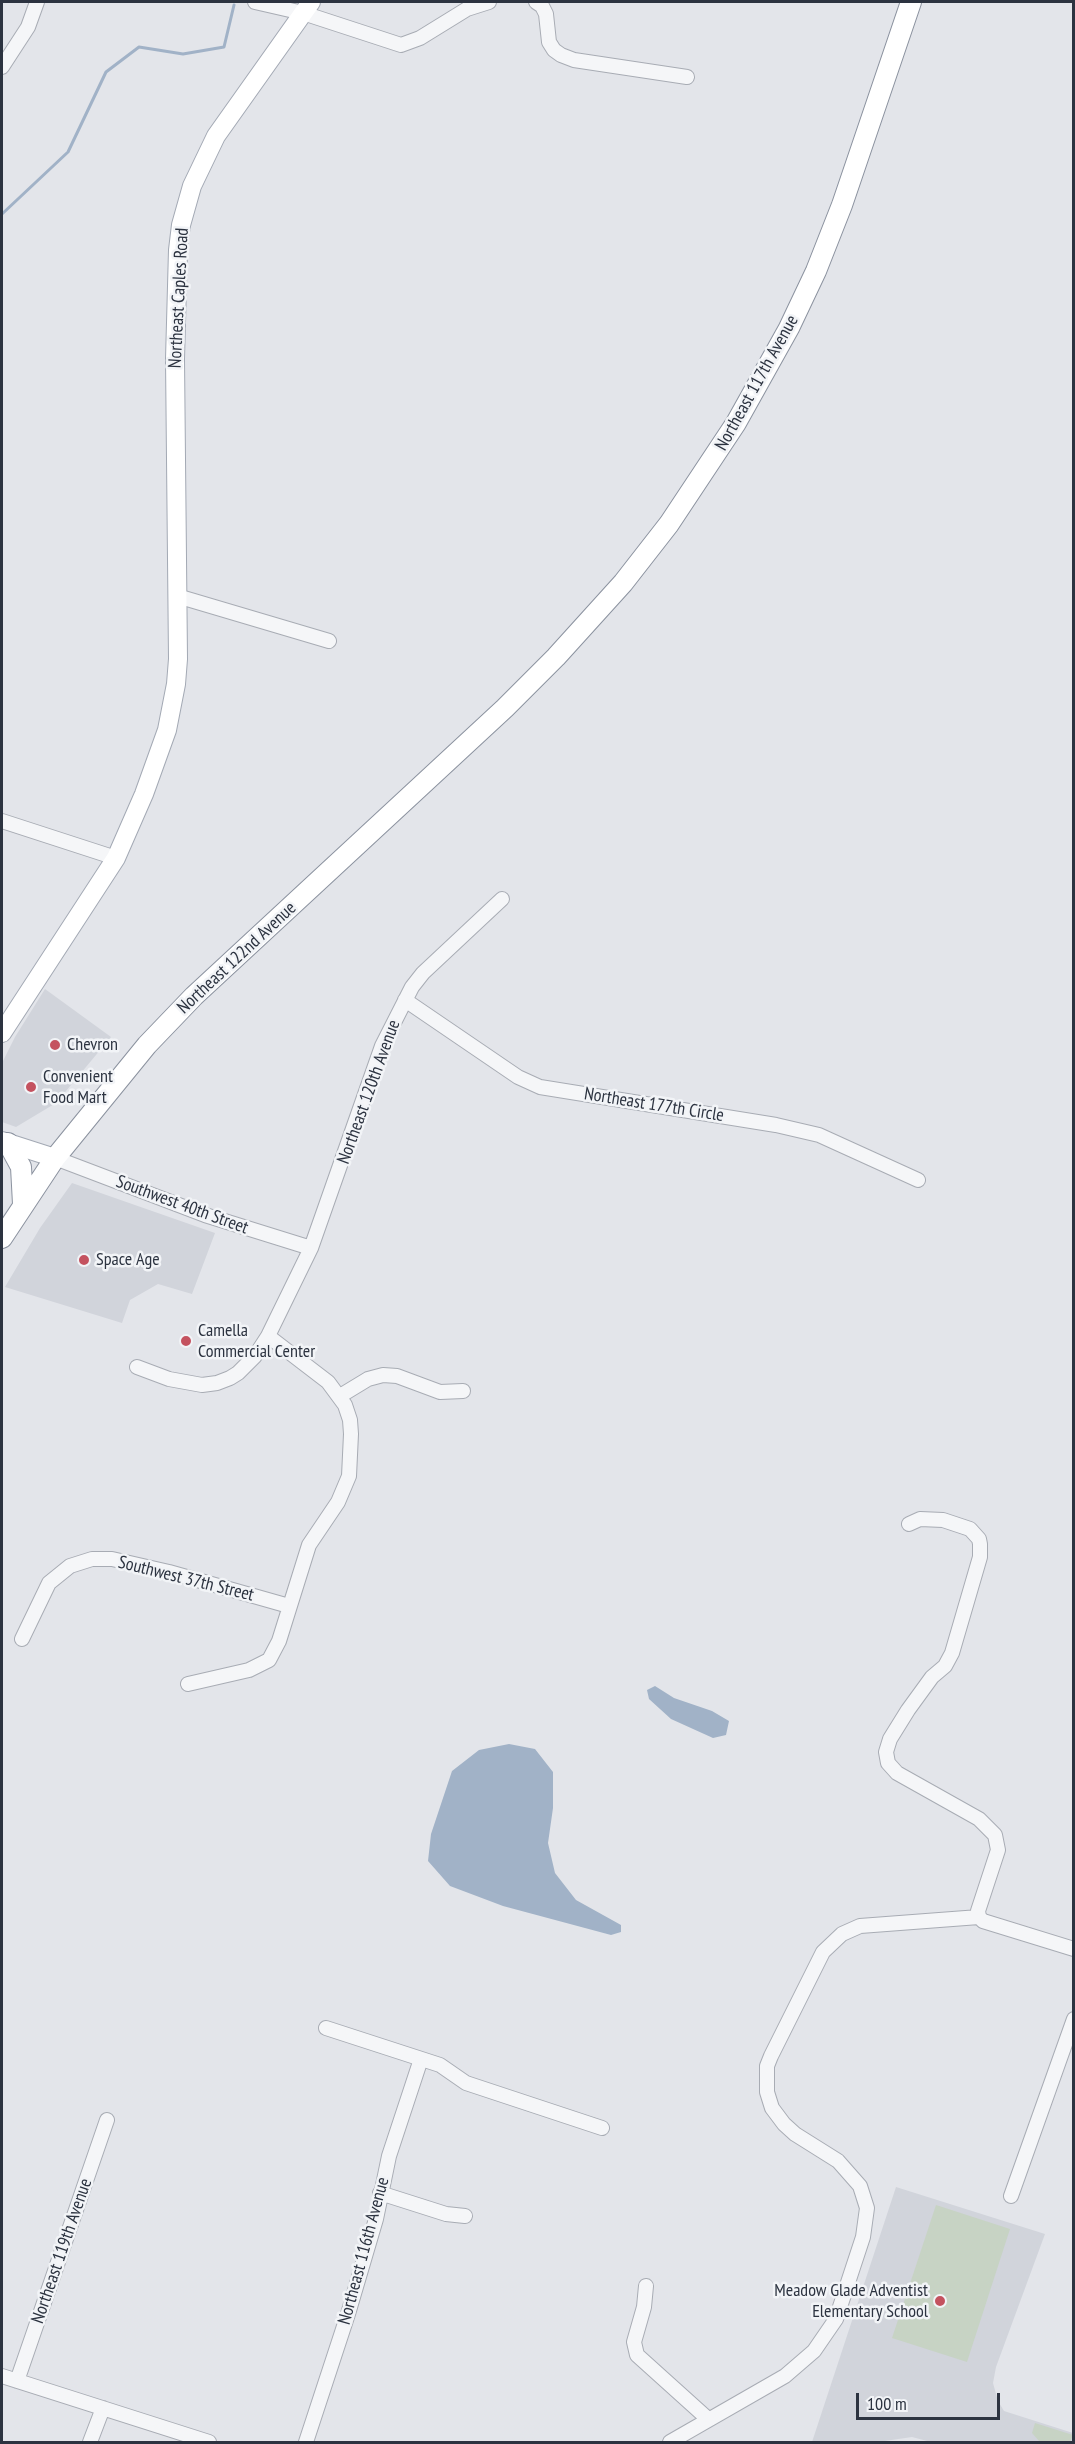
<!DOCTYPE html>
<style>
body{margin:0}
#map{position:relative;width:1075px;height:2444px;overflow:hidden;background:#e3e5ea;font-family:"PT Sans Narrow",sans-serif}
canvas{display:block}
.frame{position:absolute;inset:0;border:3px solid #2c3340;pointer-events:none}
.scale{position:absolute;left:856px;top:2393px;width:144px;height:27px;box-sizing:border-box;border:3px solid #2c3340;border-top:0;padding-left:8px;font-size:18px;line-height:21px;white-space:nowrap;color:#2c3340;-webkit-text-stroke:4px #f2f4f7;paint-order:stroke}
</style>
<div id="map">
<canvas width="1075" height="2444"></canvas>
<div class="frame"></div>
<div class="scale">100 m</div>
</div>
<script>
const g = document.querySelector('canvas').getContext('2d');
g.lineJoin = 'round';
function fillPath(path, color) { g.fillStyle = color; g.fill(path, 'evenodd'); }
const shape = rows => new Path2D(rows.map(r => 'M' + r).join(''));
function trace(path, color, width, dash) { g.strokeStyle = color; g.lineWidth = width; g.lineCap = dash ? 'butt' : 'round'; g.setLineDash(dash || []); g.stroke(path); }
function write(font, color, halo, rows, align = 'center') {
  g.font = font + ' "PT Sans Narrow",sans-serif'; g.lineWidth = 5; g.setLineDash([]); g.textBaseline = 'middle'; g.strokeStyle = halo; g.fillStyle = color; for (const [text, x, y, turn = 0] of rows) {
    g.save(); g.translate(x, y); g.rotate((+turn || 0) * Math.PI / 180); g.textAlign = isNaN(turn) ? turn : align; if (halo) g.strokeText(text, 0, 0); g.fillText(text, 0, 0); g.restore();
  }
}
fillPath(shape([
 [45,989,111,1037,56,1103,16,1127,2,1122,2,1063,15,1037],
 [72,1183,215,1233,192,1294,158,1284,130,1300,122,1323,5,1287,40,1228],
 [896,2187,1045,2234,996,2367,993,2383,998,2401,1004,2411,1073,2433,1073,2442,931,2442,912,2437,878,2442,812,2442]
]), '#d1d4db');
fillPath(shape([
 [936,2205,1010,2229,967,2362,892,2338],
 [1035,2423,1073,2435,1070,2442,1040,2442,1032,2433]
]), '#c7d3c4');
fillPath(shape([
 [655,1686,674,1698,712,1711,729,1721,726,1735,713,1738,671,1719,649,1699,647,1690],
 [509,1744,535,1749,553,1772,553,1808,548,1843,555,1873,576,1900,621,1925,621,1932,611,1935,503,1906,450,1886,428,1861,431,1834,452,1771,479,1750]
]), '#a1b2c7');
trace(shape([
 [2,214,68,152,106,72,139,47,183,54,224,47,234,5]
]), '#a1b2c7', 3);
const minor = shape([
 [255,2,303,13,401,45,420,38,467,9,489,2],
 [536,2,542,6,546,14,549,42,554,50,561,55,574,60,687,77],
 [2,67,28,27,37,2],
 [177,596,329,641],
 [2,821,116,858],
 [405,1000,518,1077,540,1087,776,1125,819,1135,918,1180],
 [55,1158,205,1215,311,1248],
 [137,1367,169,1379,202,1385,217,1383,230,1378,238,1373,255,1356,268,1336,311,1248,382,1046,412,987,423,973,502,899],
 [340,1396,368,1379,383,1375,397,1376,440,1392,463,1391],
 [909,1524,920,1519,943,1520,970,1529,979,1539,980,1544,980,1557,952,1653,945,1666,932,1677,908,1710,890,1739,886,1752,888,1763,897,1773,979,1819,995,1835,998,1850,978,1911,979,1917],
 [22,1639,49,1583,70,1566,92,1559,112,1559,169,1572,289,1606],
 [188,1684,249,1670,269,1660,279,1641,309,1545,338,1502,349,1476,351,1434,350,1420,345,1405,328,1382,268,1336],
 [979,1917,983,1921,1074,1949],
 [326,2028,440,2065,466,2083,602,2128],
 [380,2193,446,2214,465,2216],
 [1011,2196,1074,2019],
 [646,2286,644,2307,634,2342,637,2355,708,2419],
 [2,2376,209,2442],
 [17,2381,107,2120],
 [90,2442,103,2408],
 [306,2442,348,2314,376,2219,389,2156,421,2059],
 [670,2442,785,2376,814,2351,836,2319,863,2237,867,2208,860,2186,838,2161,795,2134,784,2124,772,2108,767,2092,767,2066,771,2056,823,1952,842,1934,860,1926,979,1917]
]);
const major = shape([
 [2,1033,116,858,144,794,167,730,176,684,178,659,175,359,178,250,181,225,192,186,216,136,311,2],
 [2,1141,55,1158]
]);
const highway = shape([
 [8,1143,21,1167,23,1204],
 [2,1238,55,1158,147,1045,194,996,505,708,556,657,623,583,669,524,736,423,789,328,816,271,842,205,911,2]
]);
trace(minor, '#a8acb4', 16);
trace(major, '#a3a9b4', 20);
trace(highway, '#8b929f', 22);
trace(minor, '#f5f6f8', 14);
trace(major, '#fff', 18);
trace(highway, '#fff', 20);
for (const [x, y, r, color] of [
 [55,1045,6,"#c4525f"],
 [31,1087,6,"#c4525f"],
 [84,1260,6,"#c4525f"],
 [186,1341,6,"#c4525f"],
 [940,2301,6,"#c4525f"]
]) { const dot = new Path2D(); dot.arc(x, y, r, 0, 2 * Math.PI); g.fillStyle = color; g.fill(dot); trace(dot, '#f2f4f7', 2); }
write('18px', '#2c3340', '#f2f4f7', [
 ["Northeast Caples Road",179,298,-87],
 ["Northeast 117th Avenue",757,383,-61],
 ["Northeast 122nd Avenue",237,958,-43],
 ["Northeast 120th Avenue",369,1092,-70],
 ["Northeast 177th Circle",654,1105,9],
 ["Southwest 40th Street",182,1205,20],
 ["Southwest 37th Street",186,1579,14],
 ["Northeast 119th Avenue",62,2251,-71],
 ["Northeast 116th Avenue",364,2251,-75]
]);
write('18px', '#2c3340', '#f2f4f7', [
 ["Chevron",67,1045],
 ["Convenient",43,1077],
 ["Food Mart",43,1098],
 ["Space Age",96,1260],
 ["Camella",198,1331],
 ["Commercial Center",198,1352],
 ["Meadow Glade Adventist",928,2291,"right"],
 ["Elementary School",928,2312,"right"]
], 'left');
</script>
